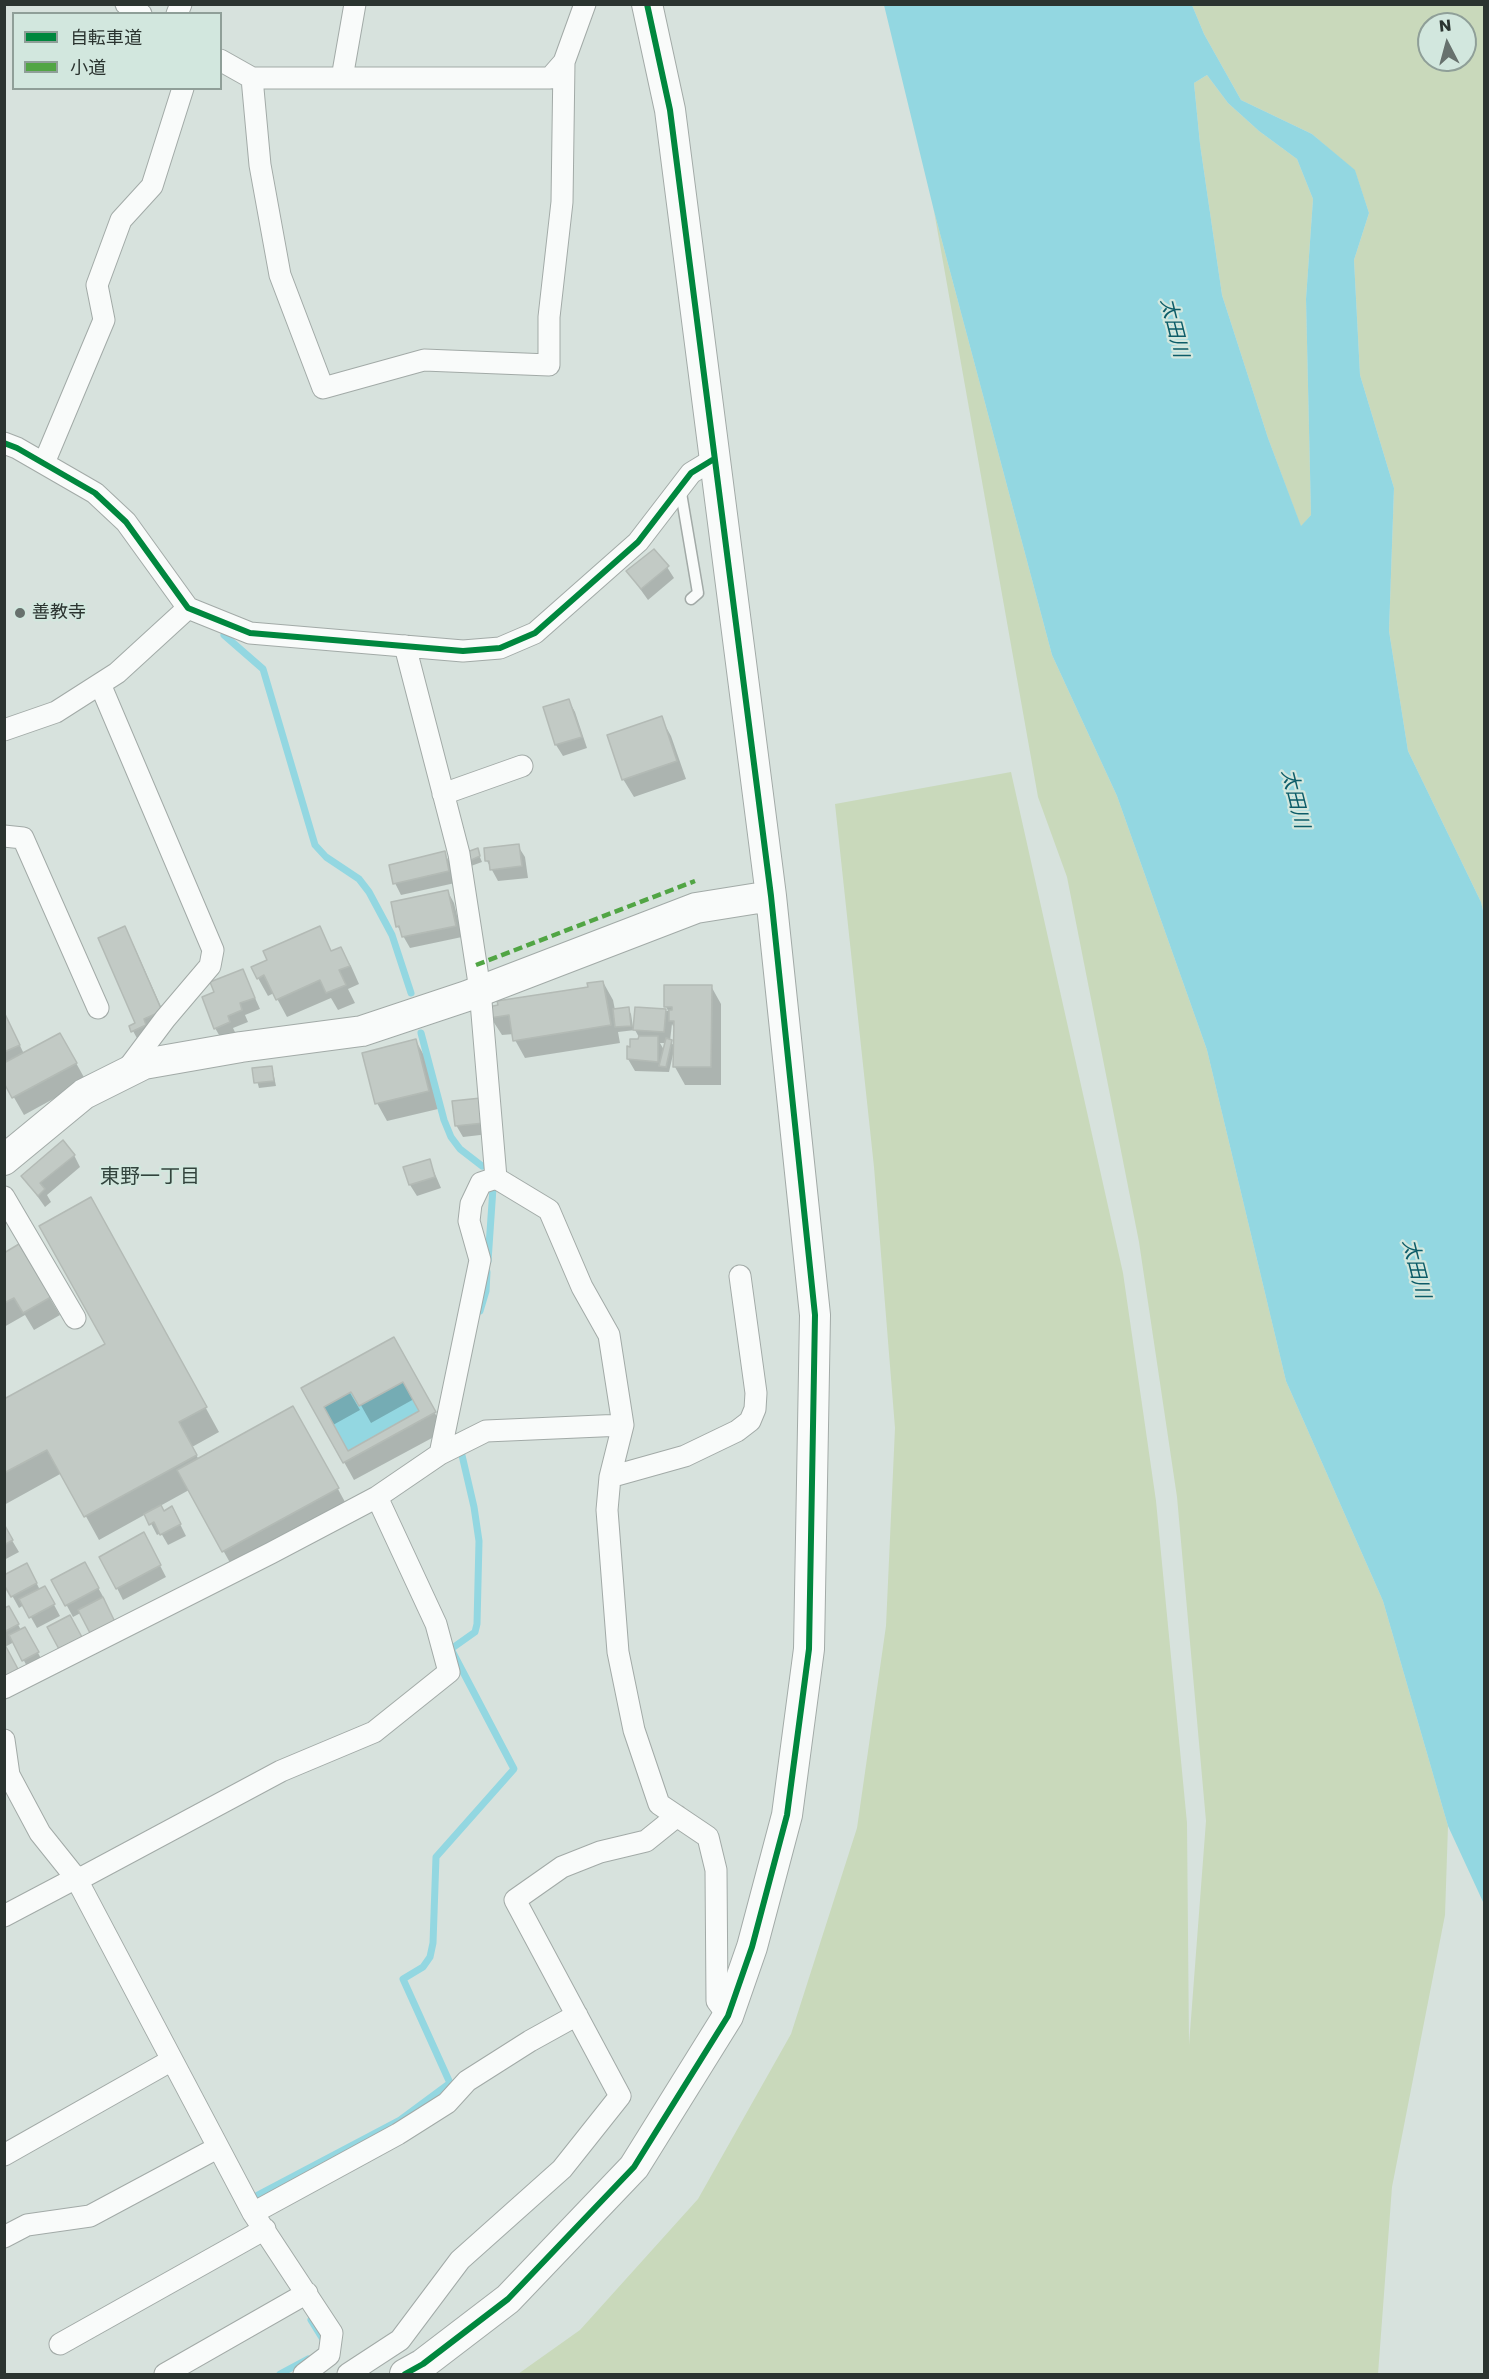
<!DOCTYPE html>
<meta charset="utf-8">
<style>
body{margin:0}
#map{position:relative;width:1489px;height:2379px;overflow:hidden;background:#d7e2dd;font-family:Poppins,"Noto Sans JP",sans-serif}
canvas{display:block}
.frame{position:absolute;inset:0;border:6px solid #2b3430;pointer-events:none}
.legend{position:absolute;left:12px;top:12px;width:210px;height:78px;box-sizing:border-box;background:#d2e7de;border:2px solid #8f9f98;margin:0;padding:8px 10px;list-style:none;font-size:18px;color:#2b3430}
.legend li{display:flex;align-items:center;gap:12px;height:30px}
.legend b{width:30px;border:2px solid #8f9f98}
.north{position:absolute;left:1417px;top:12px;width:60px;height:60px;box-sizing:border-box;background:#d2e7de;border:2px solid #8f9f98;border-radius:50%;rotate:354deg;font-size:16px;font-weight:700;line-height:24px;text-align:center;color:#2b3430}
.north::after{content:'';display:block;margin:auto;width:21px;height:27px;background:#67716d;clip-path:polygon(50% 0,100% 100%,50% 72%,0 100%)}
</style>
<div id="map">
<canvas width="1489" height="2379"></canvas>
<div class="frame"></div>
<ul class="legend">
<li><b style="height:8px;background:#00873e"></b>自転車道</li>
<li><b style="height:8px;background:#51a544"></b>小道</li>
</ul>
<div class="north">N</div>
</div>
<script>
const g = document.querySelector('canvas').getContext('2d');
g.lineJoin = 'round';
function fillPath(path, color) { g.fillStyle = color; g.fill(path, 'evenodd'); }
const shape = rows => new Path2D(rows.map(r => 'M' + r).join(''));
function trace(path, color, width, dash) { g.strokeStyle = color; g.lineWidth = width; g.lineCap = dash ? 'butt' : 'round'; g.setLineDash(dash || []); g.stroke(path); }
function write(font, color, halo, rows, align = 'center') {
  g.font = font + ' Poppins,"Noto Sans JP",sans-serif'; g.lineWidth = 4.5; g.setLineDash([]); g.textBaseline = 'middle'; g.strokeStyle = halo; g.fillStyle = color; for (const [text, x, y, turn = 0] of rows) {
    g.save(); g.translate(x, y); g.rotate((+turn || 0) * Math.PI / 180); g.textAlign = isNaN(turn) ? turn : align; if (halo) g.strokeText(text, 0, 0); g.fillText(text, 0, 0); g.restore();
  }
}
fillPath(shape([
 [1192,5,1484,5,1484,915,1481,902,1408,751,1389,631,1394,488,1360,375,1354,260,1369,213,1355,171,1312,134,1241,100,1204,34],
 [1429,24,1465,24,1465,60,1429,60],
 [1207,75,1228,103,1259,131,1297,159,1313,199,1306,299,1311,515,1301,527,1268,438,1222,295,1200,144,1194,83],
 [934,211,1052,655,1117,796,1207,1050,1286,1381,1383,1601,1448,1826,1445,1915,1392,2187,1378,2374,518,2374,580,2330,698,2199,791,2034,857,1828,886,1626,895,1428,874,1167,835,804,1011,772,1123,1273,1156,1501,1187,1823,1189,2045,1206,1821,1177,1497,1139,1242,1067,877,1038,797]
]), '#c9d9bb');
fillPath(shape([
 [884,5,1192,5,1204,34,1241,100,1312,134,1355,170,1369,213,1354,260,1360,375,1394,488,1389,631,1408,751,1481,902,1484,915,1484,1904,1448,1826,1383,1601,1286,1381,1207,1050,1117,796,1052,655,934,211],
 [1207,75,1228,103,1259,131,1297,159,1313,199,1306,299,1311,515,1301,526,1268,438,1222,295,1200,144,1194,83],
 [403,1382,419,1411,348,1451,324,1407,351,1392]
]), '#93d7e1');
fillPath(shape([
 [667,567,674,578,648,600,628,572],
 [569,701,575,712,587,748,563,756,556,745,545,708],
 [661,718,671,736,686,779,634,797,623,779],
 [518,846,525,857,528,878,498,881,487,861],
 [477,850,482,862,471,866,468,861],
 [444,853,451,864,455,883,401,895,395,883],
 [448,892,454,903,462,937,410,948,398,927,393,904],
 [124,928,134,946,171,1029,153,1037,143,1049,133,1031,137,1024],
 [319,928,332,952,340,949,351,966,359,984,348,989,355,1003,338,1010,331,998,287,1017,274,993,268,996,258,978,269,961],
 [243,971,260,1009,245,1015,248,1022,233,1028,236,1034,222,1040,215,1028,216,993],
 [603,982,613,1000,615,1010,628,1009,631,1014,633,1027,636,1008,668,1011,666,1006,711,986,721,1004,721,1085,685,1085,675,1067,674,1050,669,1072,635,1071,628,1059,631,1048,640,1039,635,1030,618,1032,620,1043,525,1058,515,1040,514,1034,502,1035,491,1018],
 [672,1024,675,1030,675,1047,670,1041],
 [660,1043,666,1043,664,1050],
 [4,1012,24,1054,70,1052,86,1081,24,1115,4,1080],
 [416,1041,426,1059,438,1109,387,1121,377,1103],
 [272,1067,276,1086,259,1088,254,1070],
 [480,1100,489,1134,463,1137,456,1125],
 [74,1155,80,1167,47,1195,51,1202,45,1207,23,1176],
 [429,1160,441,1188,417,1196,410,1185],
 [104,1223,219,1432,192,1447,199,1460,307,1432,351,1513,237,1575,189,1490,160,1506,163,1513,178,1520,186,1536,168,1545,161,1533,157,1535,146,1514,99,1540,62,1473,4,1505,4,1401,107,1345],
 [19,1246,60,1315,34,1330,25,1315,4,1327,4,1255],
 [393,1339,445,1431,354,1480,303,1388],
 [349,1384,371,1423,414,1399,421,1412,348,1453,333,1425,360,1410,346,1386],
 [4,1527,19,1552,4,1560],
 [150,1546,166,1577,123,1600,117,1588],
 [91,1575,105,1600,73,1617,53,1580],
 [33,1576,40,1590,45,1588,60,1616,37,1628,24,1605,19,1608,4,1581],
 [9,1608,21,1630,25,1629,44,1664,30,1672,14,1642,5,1647,24,1681,4,1684,4,1610]
]), '#0003');
trace(shape([
 [224,635,263,669,315,845,326,857,359,879,369,892,392,935,411,993],
 [421,1033,444,1120,451,1137,460,1149,482,1166],
 [488,1261,493,1188],
 [480,1311,486,1291,487,1272],
 [254,2197,400,2120,450,2083,403,1979,423,1967,430,1957,433,1943,436,1857,514,1769,451,1649,475,1632,477,1624,479,1541,474,1507,461,1451],
 [311,2320,324,2341],
 [280,2374,308,2359]
]), '#93d7e1', 7);
const building = shape([
 [654,549,669,566,641,589,626,571,654,549],
 [569,699,582,737,555,745,543,707,569,699],
 [662,716,677,761,622,780,607,735,662,716],
 [519,844,522,866,490,870,489,861,485,861,484,848,519,844],
 [478,848,480,856,467,862,464,853,478,848],
 [445,851,449,871,393,884,389,865,445,851],
 [448,890,456,926,402,937,399,926,396,927,391,902,448,890],
 [125,926,162,1011,144,1019,146,1025,131,1032,129,1026,135,1023,98,938,125,926],
 [320,926,331,951,341,947,350,966,339,970,346,985,326,993,320,980,276,1000,264,975,257,979,251,967,267,960,263,951,320,926],
 [243,969,255,998,240,1003,242,1010,228,1016,230,1022,214,1029,202,997,214,992,210,982,243,969],
 [603,981,611,1025,513,1041,509,1015,490,1018,488,1007,498,1005,497,1001,588,987,587,983,603,981],
 [664,985,712,985,711,1067,673,1067,674,1021,669,1021,669,1010,672,1010,672,1007,664,1007,664,985],
 [629,1007,631,1026,615,1027,613,1009,629,1007],
 [635,1007,666,1009,664,1032,633,1030,635,1007],
 [4,1012,20,1045,4,1052,4,1012],
 [60,1033,77,1063,12,1098,4,1083,4,1063,60,1033],
 [639,1036,658,1036,658,1062,627,1059,627,1046,630,1047,630,1039,638,1039,639,1036],
 [666,1038,672,1040,666,1067,659,1066,666,1038],
 [416,1039,429,1091,375,1104,362,1053,416,1039],
 [272,1066,274,1081,254,1083,252,1068,272,1066],
 [481,1098,484,1123,455,1126,452,1101,481,1098],
 [63,1140,75,1155,40,1183,45,1189,38,1196,21,1176,63,1140],
 [430,1159,435,1177,409,1185,403,1167,430,1159],
 [91,1197,207,1407,179,1422,197,1455,84,1517,47,1450,4,1473,4,1399,105,1344,39,1226,91,1197],
 [19,1244,51,1297,23,1313,14,1298,4,1303,4,1253,19,1244],
 [394,1337,436,1412,343,1463,301,1388,394,1337],
 [403,1382,419,1411,348,1451,324,1407,351,1392,359,1406,403,1382],
 [293,1406,339,1488,222,1552,177,1470,293,1406],
 [161,1505,164,1511,172,1506,181,1524,160,1535,154,1522,149,1525,144,1514,161,1505],
 [4,1524,13,1540,4,1545,4,1524],
 [144,1532,161,1565,116,1589,99,1557,144,1532],
 [85,1562,99,1588,65,1606,51,1580,85,1562],
 [27,1563,37,1583,11,1597,4,1585,4,1575,27,1563],
 [45,1586,55,1604,29,1618,19,1599,45,1586],
 [103,1597,115,1622,91,1635,78,1610,103,1597],
 [9,1606,19,1624,4,1632,4,1608,9,1606],
 [70,1615,83,1639,60,1651,47,1627,70,1615],
 [25,1627,39,1652,22,1661,9,1635,25,1627],
 [4,1643,18,1669,4,1677,4,1643]
]);
fillPath(building, '#c2cac5');
trace(building, '#b3bab5', 1.5);
const lane = shape([
 [680,487,698,593,691,599]
]);
const street = shape([
 [126,4,141,14],
 [177,14,181,4],
 [220,60,252,78,550,78,564,62,585,4],
 [252,78,260,165,280,275,323,388,424,360,549,365,549,317,562,202,564,62],
 [342,78,355,4],
 [4,443,17,448,95,493,126,522,188,608,250,633,463,651,500,648,535,633,638,542,691,473,714,459],
 [44,463,104,320,97,285,121,220,152,186,183,88],
 [405,646,459,854,480,990,496,1178,549,1210,582,1287,609,1335,623,1425,610,1477,607,1510,618,1652,634,1730,659,1804,708,1837,716,1870,717,2001,728,2016],
 [100,684,213,950,210,966,165,1019,126,1071],
 [4,730,56,712,117,673,188,608],
 [443,794,522,766],
 [4,836,23,838,98,1008],
 [4,1197,75,1318],
 [440,1454,480,1260,469,1221,471,1204,481,1183,496,1178],
 [610,1477,685,1456,737,1431,750,1421,755,1409,756,1393,740,1276],
 [4,1688,271,1553,377,1497,440,1454,486,1431,623,1425],
 [4,1740,9,1775,40,1833,76,1878,253,2213,332,2333,329,2355,304,2374],
 [4,1916,76,1878,85,1876,281,1771,374,1732,449,1672,436,1624,377,1497],
 [4,2155,172,2060],
 [253,2213,398,2134,447,2103,467,2081,530,2041,577,2015],
 [4,2237,27,2225,90,2216,217,2148],
 [60,2344,265,2229],
 [165,2374,307,2293],
 [348,2374,400,2340,460,2260,562,2169,620,2096,515,1900,562,1867,600,1852,646,1841,677,1816]
]);
const secondary = shape([
 [4,1160,84,1094,144,1064,241,1047,362,1031,467,996,696,908,771,896],
 [405,2374,423,2364,508,2299,634,2167,728,2016,752,1947,787,1815,809,1649,815,1315,771,896,670,110,647,4]
]);
trace(lane, '#a2aaa7', 13);
trace(street, '#a2aaa7', 23);
trace(secondary, '#a2aaa7', 32);
trace(lane, '#f9fbfa', 10);
trace(street, '#f9fbfa', 21);
trace(secondary, '#f9fbfa', 30);
trace(shape([
 [476,965,695,881]
]), '#51a544', 4.5, [9, 4.5]);
trace(shape([
 [4,443,17,448,95,493,126,522,188,608,250,633,463,651,500,648,535,633,638,542,691,473,714,459],
 [405,2374,423,2364,508,2299,634,2167,728,2016,752,1947,787,1815,809,1649,815,1315,771,896,670,110,647,4]
]), '#00873e', 6);
for (const [x, y, r, color] of [
 [20,613,6,"#67716d"]
]) { const dot = new Path2D(); dot.arc(x, y, r, 0, 2 * Math.PI); g.fillStyle = color; g.fill(dot); trace(dot, '#d2e7de', 2); }
write('18px', '#2b3430', '#d2e7de', [
 ["善教寺",32,613]
], 'left');
write('italic 20px', '#0c5c68', '#d2e7de', [
 ["太田川",1173,328,76],
 ["太田川",1294,799,76],
 ["太田川",1415,1269,76]
]);
write('20px', '#32443d', '#d2e7de', [
 ["東野一丁目",150,1178]
]);
</script>
